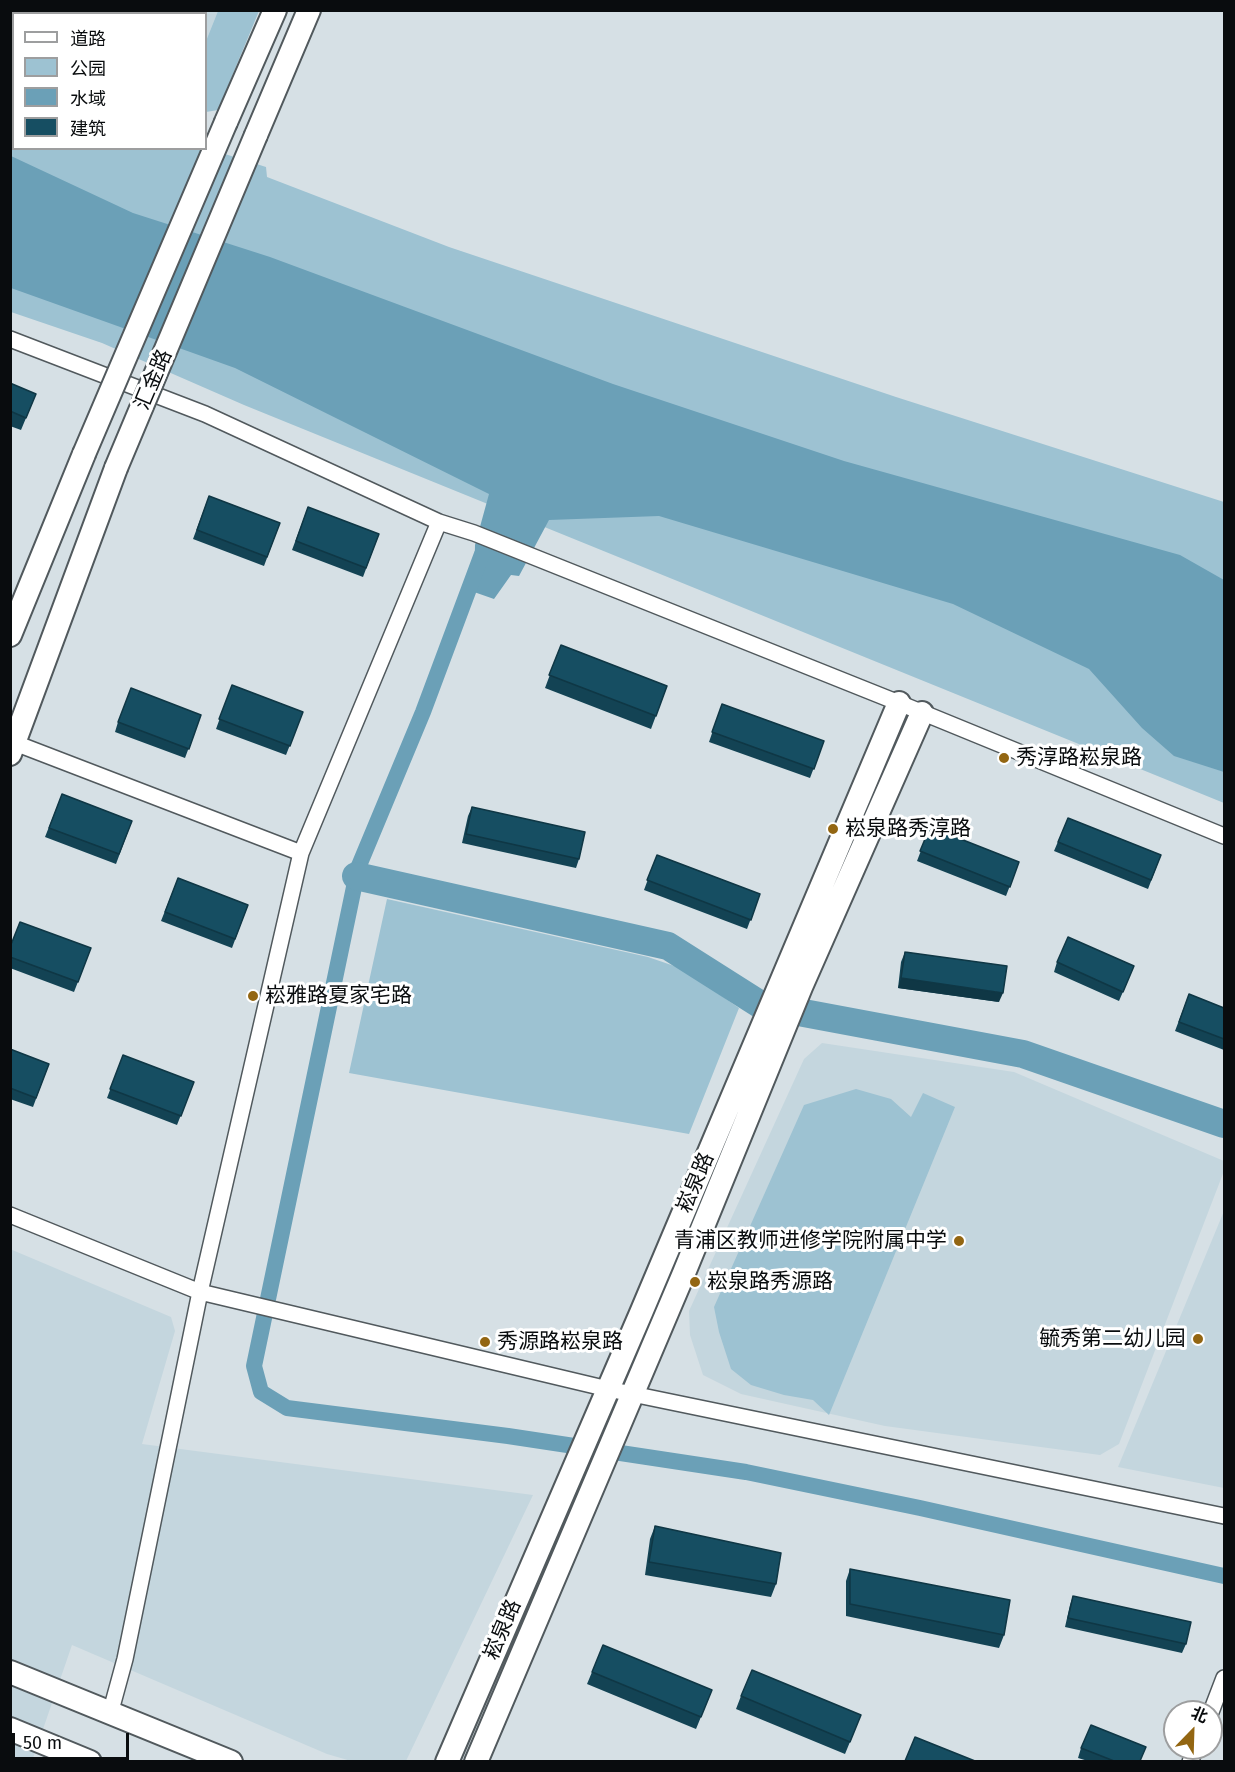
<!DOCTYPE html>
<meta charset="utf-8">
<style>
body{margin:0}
#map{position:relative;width:1235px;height:1772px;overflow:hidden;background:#d6e0e5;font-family:"Fira Sans","Noto Sans SC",sans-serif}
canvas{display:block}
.frame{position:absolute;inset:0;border:12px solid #090c0e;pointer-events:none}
.legend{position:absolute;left:12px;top:12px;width:195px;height:138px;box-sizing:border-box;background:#fff;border:2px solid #9d9e9f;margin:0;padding:8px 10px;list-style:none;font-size:18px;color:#090c0e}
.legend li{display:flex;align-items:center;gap:12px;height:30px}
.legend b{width:30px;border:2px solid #9d9e9f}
.north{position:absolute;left:1163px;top:1700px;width:60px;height:60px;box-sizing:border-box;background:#fff;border:2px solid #9d9e9f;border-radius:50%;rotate:23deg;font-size:16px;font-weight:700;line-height:24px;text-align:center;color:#090c0e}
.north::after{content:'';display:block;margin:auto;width:21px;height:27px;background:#936612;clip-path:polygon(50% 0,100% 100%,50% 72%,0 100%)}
.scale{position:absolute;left:12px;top:1733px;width:117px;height:27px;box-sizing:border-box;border:3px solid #090c0e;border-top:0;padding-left:8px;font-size:18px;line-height:21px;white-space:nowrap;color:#090c0e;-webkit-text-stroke:4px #fff;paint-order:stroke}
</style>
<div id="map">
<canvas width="1235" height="1772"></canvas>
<div class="frame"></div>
<ul class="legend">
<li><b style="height:8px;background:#fff"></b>道路</li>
<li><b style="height:16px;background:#9dc2d2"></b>公园</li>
<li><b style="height:16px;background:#6ba0b7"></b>水域</li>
<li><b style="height:16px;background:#164e62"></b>建筑</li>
</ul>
<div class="north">北</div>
<div class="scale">50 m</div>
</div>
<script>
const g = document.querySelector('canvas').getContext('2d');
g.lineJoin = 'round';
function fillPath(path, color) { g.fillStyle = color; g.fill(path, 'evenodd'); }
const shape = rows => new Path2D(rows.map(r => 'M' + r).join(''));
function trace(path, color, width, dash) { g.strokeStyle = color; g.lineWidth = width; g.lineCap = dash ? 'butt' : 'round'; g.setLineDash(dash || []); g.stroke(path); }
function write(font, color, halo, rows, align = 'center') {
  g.font = font + ' "Fira Sans","Noto Sans SC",sans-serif'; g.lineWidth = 6; g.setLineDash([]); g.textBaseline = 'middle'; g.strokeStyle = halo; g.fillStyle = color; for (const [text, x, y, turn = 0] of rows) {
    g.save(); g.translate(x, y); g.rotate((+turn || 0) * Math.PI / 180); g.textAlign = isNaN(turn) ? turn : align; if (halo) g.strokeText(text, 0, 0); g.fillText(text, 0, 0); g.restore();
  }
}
fillPath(shape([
 [10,11,218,11,206,41,206,14,14,14,13,44,11,43],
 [822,1043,1014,1072,1224,1161,1224,1171,1119,1444,1100,1455,885,1426,741,1394,703,1375,690,1335,689,1311,804,1059],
 [1224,1211,1224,1488,1118,1467],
 [10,1249,171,1317,175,1331,142,1444,533,1495,406,1761,351,1761,327,1754,72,1645,32,1761,11,1761]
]), '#c4d6de');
fillPath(shape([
 [218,11,259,11,218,110,206,112,206,41],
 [11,89,13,90,14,148,206,148,266,167,267,177,449,247,896,397,1224,502,1224,803,244,405,102,343,11,312],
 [387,899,648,957,683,969,739,1008,689,1134,349,1073],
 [856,1089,891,1099,911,1117,923,1093,955,1107,829,1415,813,1400,784,1395,751,1385,731,1369,719,1332,714,1307,804,1105]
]), '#9dc2d2');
fillPath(shape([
 [11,156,133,213,270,257,613,384,844,461,1180,555,1224,580,1224,772,1174,756,1142,728,1089,669,953,604,659,516,549,520,519,576,511,575,494,599,474,592,475,545,489,494,235,368,11,288]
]), '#6ba0b7');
trace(shape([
 [482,554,423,712,358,868,254,1366,261,1392,287,1408,508,1436,746,1472,920,1508,1224,1576]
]), '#6ba0b7', 16);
trace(shape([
 [356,876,668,946,761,1005,1023,1054,1224,1124]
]), '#6ba0b7', 28);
const street = shape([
 [10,339,205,414,439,522,474,533,899,703,1224,836],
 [15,743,301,853],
 [10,1215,200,1292,608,1389,1224,1516],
 [1211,1712,1224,1678],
 [110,1714,125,1659,200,1292,301,853,439,522],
 [1190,1762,1196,1748]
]);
const secondary = shape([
 [226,122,275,10],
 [256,135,309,10],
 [10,635,84,454],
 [10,754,116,468],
 [10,1672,231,1762],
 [10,1729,90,1762],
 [447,1762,641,1313,899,703],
 [476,1762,684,1273,801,987,922,713]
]);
trace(street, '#51595d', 18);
trace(secondary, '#51595d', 26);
trace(street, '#fff', 15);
trace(secondary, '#fff', 22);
const secondaryBridge = shape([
 [84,454,226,122],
 [116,468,256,135]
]);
trace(secondaryBridge, '#51595d', 26, []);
trace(secondaryBridge, '#fff', 22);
fillPath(shape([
 [10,383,31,406,21,430,10,426],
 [209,496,280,523,264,566,193,539],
 [308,507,379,534,363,577,292,550],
 [561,645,667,686,651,729,545,688],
 [232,685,303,712,286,755,216,729],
 [722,704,824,741,810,778,709,742],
 [201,715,185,758,115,732,118,722],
 [62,794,132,821,116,864,45,837],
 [472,807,579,859,576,868,462,843,468,816],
 [1068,818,1161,855,1148,889,1054,851],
 [930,827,1019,862,1006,896,917,861],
 [657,855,760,894,747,929,644,890],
 [178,878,248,905,232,948,161,921],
 [10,947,91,948,74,992,10,968],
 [905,952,999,1002,898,988,901,962],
 [1057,962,1134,966,1119,1001,1054,972],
 [1189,994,1224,1008,1224,1050,1175,1031],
 [10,1049,49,1064,33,1107,10,1099],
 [123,1055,194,1082,177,1125,107,1098],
 [655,1526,776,1584,771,1597,645,1575,650,1539],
 [850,1569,1004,1635,999,1648,846,1616,846,1581],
 [1073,1596,1186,1644,1182,1653,1065,1627,1070,1605],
 [592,1672,712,1690,696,1729,587,1684],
 [741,1696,861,1715,845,1754,736,1709],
 [1081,1748,1140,1761,1088,1761,1078,1758]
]), '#134354');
fillPath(shape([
 [901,978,1003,993,999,1002,898,988]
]), '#0f3745');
const building = shape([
 [10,383,36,394,26,418,10,411,10,383],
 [209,496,280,523,267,557,197,530,209,496],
 [308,507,379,534,366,568,296,541,308,507],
 [561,645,667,686,656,716,549,675,561,645],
 [232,685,303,712,290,746,219,719,232,685],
 [131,688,201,715,189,749,118,722,131,688],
 [722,704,824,741,814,769,712,732,722,704],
 [62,794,132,821,119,854,49,828,62,794],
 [472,807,585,832,579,859,466,834,472,807],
 [1068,818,1161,855,1151,880,1058,842,1068,818],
 [930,827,1019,862,1010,887,920,851,930,827],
 [657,855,760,894,751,920,647,880,657,855],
 [178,878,248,905,235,939,165,912,178,878],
 [20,922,91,948,78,982,10,957,10,947,20,922],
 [1068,937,1134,966,1123,992,1057,962,1068,937],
 [905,952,1007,966,1003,993,901,978,905,952],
 [1189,994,1224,1008,1224,1039,1179,1022,1189,994],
 [10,1049,49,1064,36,1098,10,1088,10,1049],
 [123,1055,194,1082,181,1116,110,1089,123,1055],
 [655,1526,781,1553,776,1584,649,1562,655,1526],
 [850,1569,1010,1600,1004,1635,850,1604,850,1569],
 [1073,1596,1191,1622,1186,1644,1068,1618,1073,1596],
 [603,1645,712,1690,701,1717,592,1672,603,1645],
 [752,1670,861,1715,850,1742,741,1696,752,1670],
 [1091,1725,1146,1747,1140,1761,1114,1761,1081,1748,1091,1725],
 [915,1737,975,1761,905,1761,915,1737]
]);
fillPath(building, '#164e62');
trace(building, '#0f3745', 1.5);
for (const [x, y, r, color] of [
 [1004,758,6,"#936612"],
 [833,829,6,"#936612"],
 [253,996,6,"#936612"],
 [959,1241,6,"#936612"],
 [695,1282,6,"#936612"],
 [1198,1339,6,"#936612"],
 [485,1342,6,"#936612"]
]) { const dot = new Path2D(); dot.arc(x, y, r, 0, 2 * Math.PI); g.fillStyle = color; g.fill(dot); trace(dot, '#fff', 2); }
write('21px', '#090c0e', '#fff', [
 ["汇金路",154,380,-67],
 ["崧泉路",696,1183,-67],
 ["崧泉路",503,1630,-67]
]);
write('21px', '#090c0e', '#fff', [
 ["秀淳路崧泉路",1016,758],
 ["崧泉路秀淳路",845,829],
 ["崧雅路夏家宅路",265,996],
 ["青浦区教师进修学院附属中学",947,1241,"right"],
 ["崧泉路秀源路",707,1282],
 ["毓秀第二幼儿园",1186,1339,"right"],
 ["秀源路崧泉路",497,1342]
], 'left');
</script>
